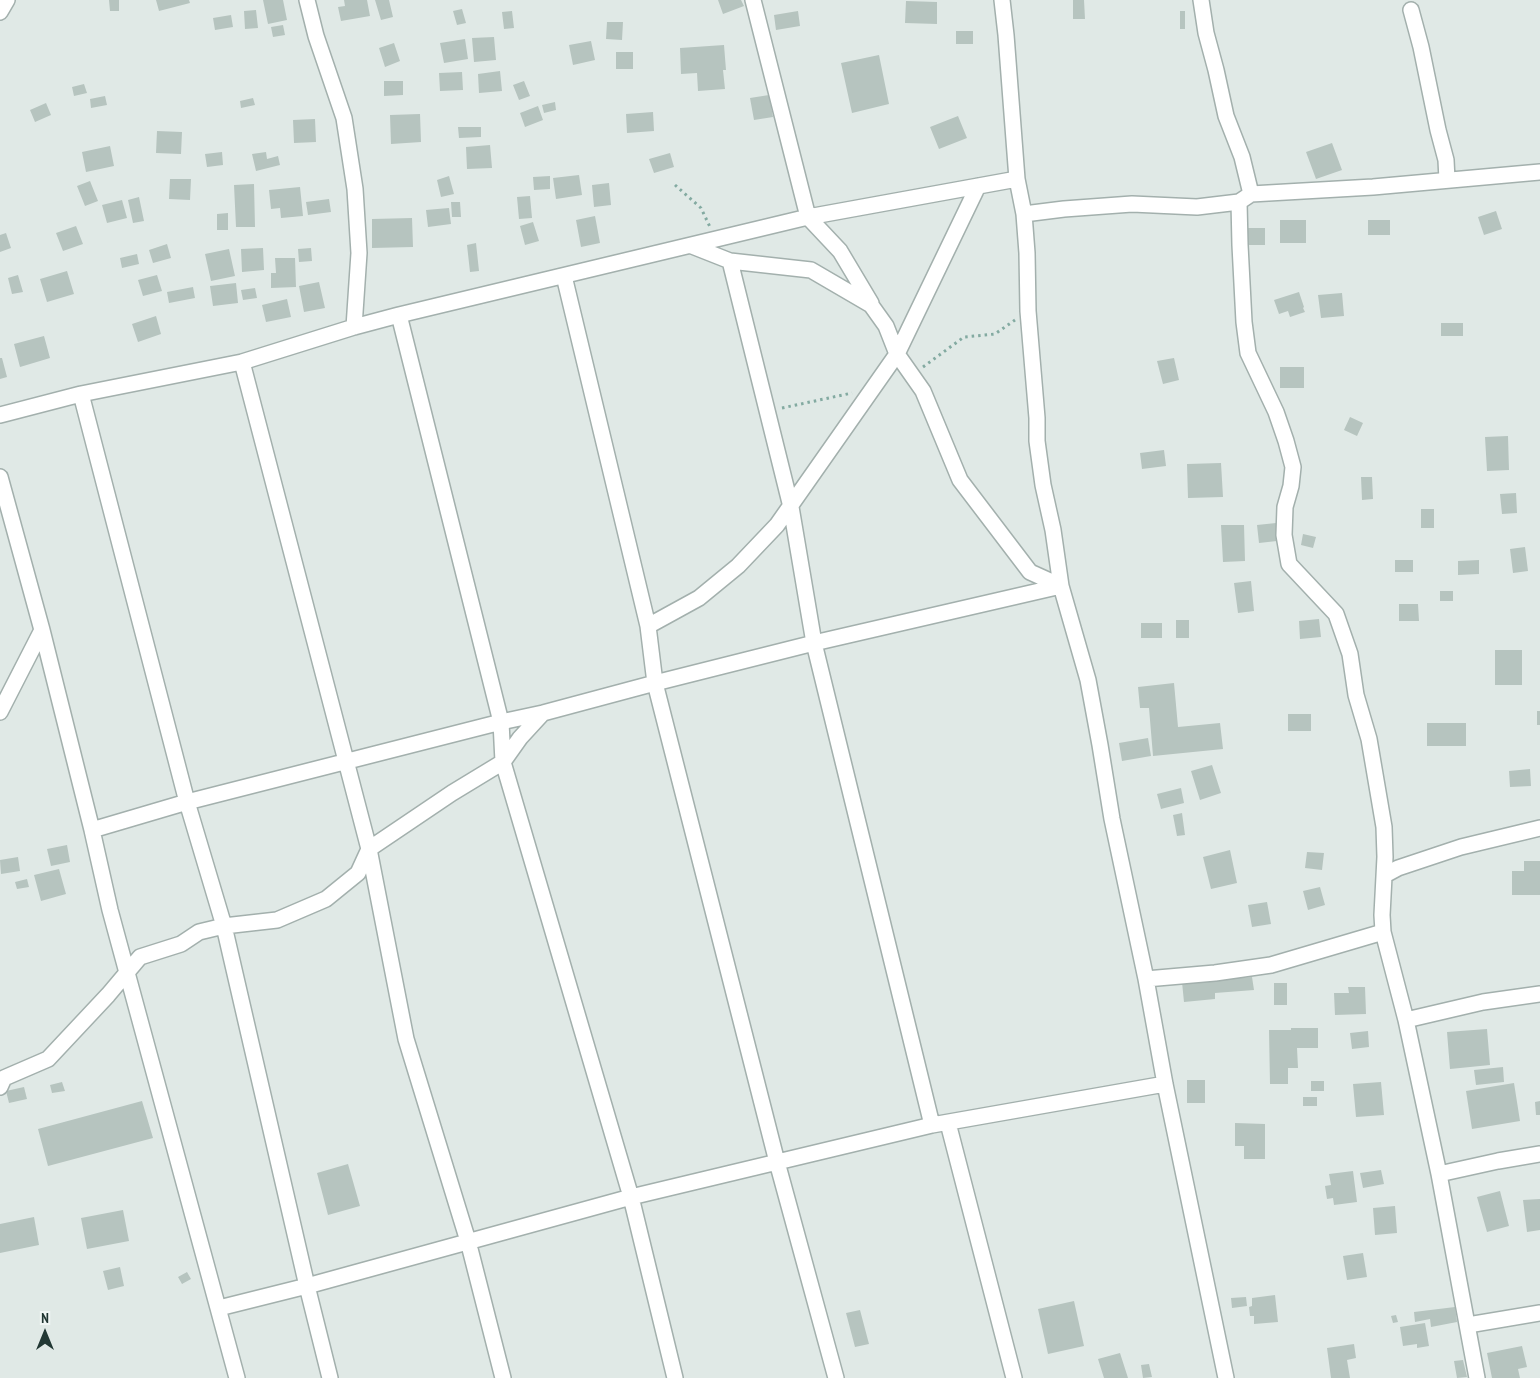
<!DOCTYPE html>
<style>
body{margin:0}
#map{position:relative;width:1540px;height:1378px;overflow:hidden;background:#e0e9e6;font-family:"PT Sans Narrow",sans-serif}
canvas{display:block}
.north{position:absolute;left:20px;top:1308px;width:50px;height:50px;-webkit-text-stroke:4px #f0f6f4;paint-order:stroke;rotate:0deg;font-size:14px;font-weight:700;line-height:20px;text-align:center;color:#223834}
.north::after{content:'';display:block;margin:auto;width:18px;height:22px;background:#223834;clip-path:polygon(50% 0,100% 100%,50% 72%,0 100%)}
</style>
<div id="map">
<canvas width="1540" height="1378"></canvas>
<div class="north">N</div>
</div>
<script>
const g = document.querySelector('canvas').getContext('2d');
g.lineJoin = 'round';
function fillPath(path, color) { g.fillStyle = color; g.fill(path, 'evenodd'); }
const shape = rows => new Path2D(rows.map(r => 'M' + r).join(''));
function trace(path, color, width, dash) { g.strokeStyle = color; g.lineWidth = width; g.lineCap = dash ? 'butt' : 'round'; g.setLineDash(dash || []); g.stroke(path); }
fillPath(shape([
 [109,0,119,0,119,11,110,11],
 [156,0,189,0,190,3,159,11],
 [263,0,283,0,287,20,268,24],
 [344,0,367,0,370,16,341,21,338,7,345,6],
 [375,0,389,0,393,17,381,20],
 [718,0,741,0,744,6,723,14],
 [1073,0,1084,0,1085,19,1073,19],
 [906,1,937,2,937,24,905,23],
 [462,9,466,23,457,25,453,11],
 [256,10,258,28,245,29,244,11],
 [512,11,514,28,504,29,502,12],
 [798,11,800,26,776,30,774,15],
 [1180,11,1185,11,1185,29,1180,29],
 [231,15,233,27,215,30,213,18],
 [607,22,623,22,622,40,606,39],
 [283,25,285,35,273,37,271,27],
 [956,31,973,31,973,44,956,44],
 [494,37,496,60,474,62,472,38],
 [465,39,468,59,444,63,440,43],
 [591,41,595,60,573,65,569,45],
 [394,43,400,61,385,67,379,48],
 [724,45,726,70,723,70,725,89,698,91,697,73,681,74,680,48],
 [616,52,633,52,633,69,616,69],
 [879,55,889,104,852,113,841,63],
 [500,71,502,91,479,93,478,74],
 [462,72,463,90,440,91,439,73],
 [384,81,403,81,403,95,384,96],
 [524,81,530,96,519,100,513,85],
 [84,84,87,93,74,96,72,87],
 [769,95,773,117,754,120,750,98],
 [105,96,107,105,91,108,90,99],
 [253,98,255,105,241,108,240,101],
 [555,102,556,110,544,113,542,105],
 [46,103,51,115,35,122,30,110],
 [538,106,543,120,525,127,520,113],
 [653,112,654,131,627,133,626,114],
 [420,114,421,142,391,144,390,115],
 [958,116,967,138,939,149,930,127],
 [315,119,316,142,294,143,293,120],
 [458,127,481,127,481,137,459,138],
 [157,131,182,132,181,154,156,153],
 [1332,143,1342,170,1316,179,1306,152],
 [490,145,492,168,467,169,466,147],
 [110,146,114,166,86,172,82,152],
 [222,152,223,165,207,167,205,154],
 [266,152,267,159,278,156,280,165,256,171,252,154],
 [670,153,674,167,654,173,649,159],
 [579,175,582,195,556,199,553,178],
 [449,176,454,194,441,197,437,180],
 [550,176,550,189,534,190,533,177],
 [170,179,191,179,190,200,169,199],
 [90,181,98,201,85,206,77,186],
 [609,183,611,205,594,207,592,185],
 [254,184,255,227,236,227,234,185],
 [300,187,303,216,281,218,280,208,271,209,269,190],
 [530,196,532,218,519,219,517,197],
 [139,197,144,221,133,223,128,200],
 [329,199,331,212,308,215,306,202],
 [122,200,127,218,107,223,102,205],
 [451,202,460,202,461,217,452,217],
 [449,208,451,224,428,227,426,210],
 [1496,211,1502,229,1484,235,1478,217],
 [228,213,228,230,217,230,217,214],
 [595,216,600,243,581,247,576,220],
 [412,218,413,247,372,248,372,219],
 [1280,220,1306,220,1306,243,1280,243],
 [1368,220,1390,220,1390,235,1368,235],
 [533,222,539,241,525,245,520,226],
 [76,226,83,244,63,251,56,233],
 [1247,228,1265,228,1265,245,1247,245],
 [6,233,11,248,0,252,0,235],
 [476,243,479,271,470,272,467,245],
 [167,244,171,258,153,263,149,250],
 [263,248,264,270,242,272,241,249],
 [311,248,312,261,299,262,298,249],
 [229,249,235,276,211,281,205,254],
 [137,254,139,264,122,268,120,258],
 [275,258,295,258,296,287,271,288,271,273,276,273],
 [67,271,74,294,47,302,40,279],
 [18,275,23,292,12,294,8,278],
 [157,275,162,291,143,296,138,280],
 [319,282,325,308,304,312,299,286],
 [236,283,238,303,213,306,210,286],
 [193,287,195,298,169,303,167,292],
 [255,288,257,298,243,300,241,290],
 [1299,292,1304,307,1303,308,1305,312,1290,317,1288,311,1279,314,1274,300],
 [1342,293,1344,316,1321,318,1318,295],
 [287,299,291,317,266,322,262,305],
 [156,316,161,334,138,342,132,324],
 [1441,323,1463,323,1463,336,1441,336],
 [44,336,50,358,20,367,14,344],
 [0,358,2,358,7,377,0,379],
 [1174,358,1179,380,1163,384,1157,361],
 [1280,367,1304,367,1304,388,1280,388],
 [1350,417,1363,423,1357,436,1344,430],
 [1508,436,1509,470,1487,471,1485,437],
 [1164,450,1166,466,1142,469,1140,453],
 [1221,463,1223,497,1188,498,1187,464],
 [1361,477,1372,477,1373,499,1362,500],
 [1516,493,1517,513,1502,514,1500,494],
 [1421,509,1434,509,1434,528,1421,528],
 [1276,523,1277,541,1259,543,1257,525],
 [1221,525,1244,525,1245,561,1223,562],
 [1303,534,1316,537,1313,548,1301,545],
 [1525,547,1528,571,1513,573,1510,549],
 [1395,560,1413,560,1413,572,1395,572],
 [1479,560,1479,574,1458,575,1458,561],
 [1251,581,1254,611,1238,613,1234,583],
 [1440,591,1453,591,1453,601,1440,601],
 [1399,604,1418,604,1419,621,1399,621],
 [1319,619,1321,637,1300,639,1299,621],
 [1176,620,1189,620,1189,638,1176,638],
 [1141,623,1162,623,1162,638,1141,638],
 [1495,650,1522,650,1522,685,1495,685],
 [1174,683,1178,727,1220,723,1223,749,1153,756,1149,708,1140,708,1138,687],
 [1537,711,1540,711,1540,725,1537,725],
 [1288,714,1311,714,1311,731,1288,731],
 [1427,723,1466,723,1466,746,1427,746],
 [1148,738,1151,756,1122,761,1119,743],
 [1212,765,1221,793,1200,800,1191,771],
 [1530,769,1531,786,1510,787,1509,771],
 [1181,788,1184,803,1161,809,1157,794],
 [1182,813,1185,835,1177,836,1173,815],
 [67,845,70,862,51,866,47,849],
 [1230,850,1237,883,1211,889,1203,857],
 [1307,852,1324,853,1322,870,1305,868],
 [18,857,20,871,1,874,0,860],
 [1524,861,1540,861,1540,895,1512,895,1512,871,1524,871],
 [59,869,66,894,41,901,34,875],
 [27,879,29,887,17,889,15,882],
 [1320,887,1325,905,1308,910,1303,891],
 [1267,902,1271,924,1252,927,1248,905],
 [1252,977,1254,990,1215,993,1215,999,1184,1002,1182,982],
 [1274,983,1287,983,1287,1005,1274,1005],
 [1348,987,1365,987,1366,1014,1335,1015,1334,993,1349,993],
 [1291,1028,1318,1028,1318,1048,1297,1048,1298,1068,1288,1068,1288,1084,1270,1084,1269,1030,1291,1030],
 [1487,1029,1490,1065,1450,1069,1447,1032],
 [1368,1031,1369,1047,1352,1049,1350,1033],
 [1503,1067,1504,1082,1476,1085,1474,1070],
 [1187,1080,1205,1080,1205,1103,1187,1103],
 [1311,1081,1324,1081,1324,1091,1311,1091],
 [62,1082,65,1091,52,1093,50,1085],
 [1381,1082,1384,1115,1356,1117,1353,1084],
 [1514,1083,1520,1121,1472,1129,1466,1091],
 [24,1087,27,1099,9,1103,6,1091],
 [1303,1097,1317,1097,1317,1106,1303,1106],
 [142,1101,153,1138,48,1166,38,1129],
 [1540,1101,1540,1115,1536,1115,1535,1102],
 [1235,1123,1265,1124,1265,1159,1244,1159,1244,1146,1235,1146],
 [348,1164,360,1206,328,1215,317,1173],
 [1381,1170,1384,1184,1363,1188,1360,1173],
 [1353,1171,1357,1202,1334,1205,1333,1198,1327,1199,1325,1186,1331,1185,1329,1174],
 [1500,1191,1509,1226,1487,1232,1477,1197],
 [1540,1199,1540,1230,1527,1232,1523,1200],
 [1395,1206,1397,1233,1375,1235,1373,1208],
 [123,1210,129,1241,87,1249,81,1218],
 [34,1217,39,1245,0,1253,0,1224],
 [1363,1253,1367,1277,1347,1280,1343,1256],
 [120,1267,124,1286,108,1290,103,1271],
 [187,1272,191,1279,182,1284,178,1277],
 [1275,1295,1278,1322,1254,1324,1254,1316,1250,1316,1249,1307,1252,1306,1252,1298],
 [1246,1297,1247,1306,1232,1308,1231,1298],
 [1074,1301,1084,1346,1048,1354,1038,1309],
 [1455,1307,1457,1322,1431,1327,1430,1319,1415,1322,1414,1312],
 [860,1310,869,1344,855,1347,846,1313],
 [1396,1315,1398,1322,1393,1323,1391,1316],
 [1425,1323,1429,1346,1417,1348,1417,1344,1403,1346,1400,1327],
 [1354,1344,1356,1358,1347,1360,1350,1378,1331,1378,1327,1348],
 [1522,1346,1527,1367,1518,1369,1520,1378,1492,1378,1487,1353],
 [1120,1353,1128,1378,1104,1378,1098,1359],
 [1463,1360,1467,1377,1457,1378,1454,1361],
 [1149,1364,1152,1377,1143,1378,1141,1365]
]), '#b6c4bf');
const minor = shape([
 [307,0,316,36,344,118,355,189,359,253,354,327],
 [753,0,808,217,840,251,871,303],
 [1002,0,1006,35,1017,179,1024,214,1027,253,1028,311,1037,418,1037,441,1043,485,1053,530,1061,586,1088,680,1100,745,1112,819,1146,979,1165,1084,1226,1378],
 [1201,0,1206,33,1216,70,1226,116,1242,157,1251,194],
 [1411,10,1421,47,1438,130,1446,160,1447,180],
 [0,12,7,0],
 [1239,202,1240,245,1244,322,1248,353,1276,412,1286,441,1293,467,1291,486,1285,507,1284,535,1289,564,1336,614,1350,654,1356,695,1369,739,1384,827,1385,857,1382,915,1383,932,1406,1020,1439,1174,1477,1378],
 [1024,214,1064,209,1132,204,1197,207,1239,202,1251,194,1373,187,1540,172],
 [692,246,730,261,811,270,871,305,886,326,897,354,923,391,960,480,1030,572,1061,586],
 [730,261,791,507,814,643,932,1125],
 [564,276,648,626,655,683,777,1162,836,1378],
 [399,315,501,722,503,762,631,1197,675,1378],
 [242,362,369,849,406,1039,468,1241,503,1378],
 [81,394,187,802,224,926,307,1286,330,1378],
 [0,415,81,394,242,362,354,327,399,315,808,217,1017,179],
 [0,477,42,630,92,830,110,910,237,1378],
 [648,626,699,598,738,566,777,525,897,354,978,186],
 [0,712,42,630],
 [92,830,187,802,501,722,543,713,655,683,814,643,1061,586],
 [1385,875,1398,868,1461,847,1540,828],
 [1146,979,1215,973,1271,965,1383,932],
 [1406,1020,1483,1002,1540,994],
 [0,1087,4,1078,48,1059,108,995,140,957,181,944,199,932,224,926,277,920,326,899,358,873,369,849,452,793,503,762,520,738,543,713],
 [948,1123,1014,1378],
 [1439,1174,1498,1161,1540,1154],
 [219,1308,307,1286,631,1197,932,1125,1165,1084],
 [1468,1325,1540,1313]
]);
trace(minor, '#a3b0ad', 18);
trace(shape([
 [675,185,701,208,710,227],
 [923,367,964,337,995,334,1015,320],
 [782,408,852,393]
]), '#83aaa1', 3, [2.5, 4]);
trace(minor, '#fff', 15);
</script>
